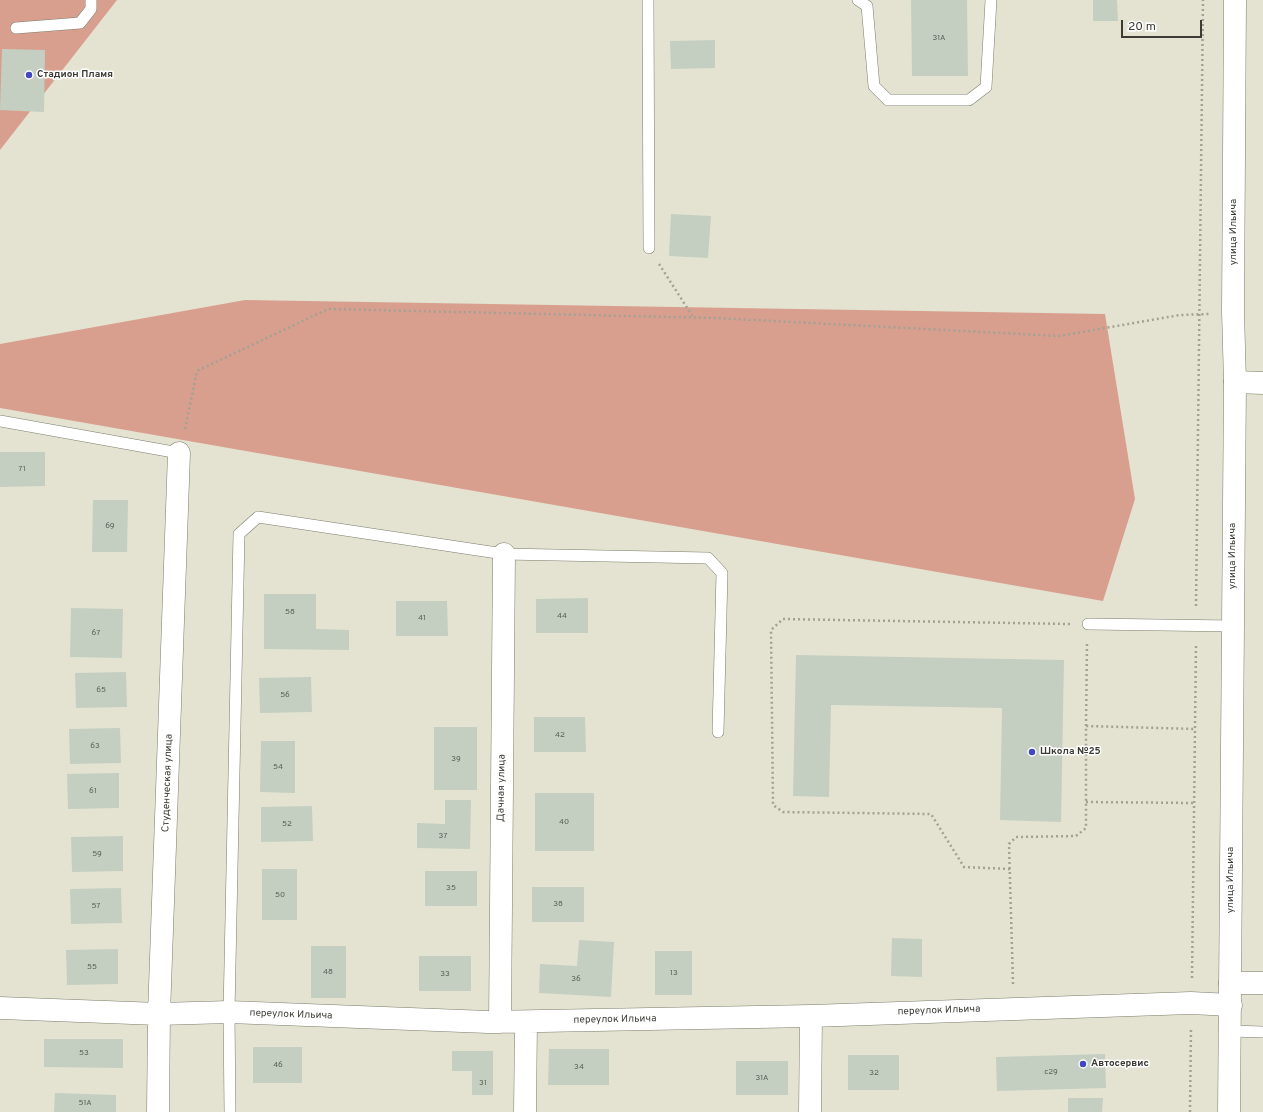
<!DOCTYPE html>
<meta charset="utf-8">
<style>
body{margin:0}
#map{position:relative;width:1263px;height:1112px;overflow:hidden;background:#e4e3d1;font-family:Overpass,sans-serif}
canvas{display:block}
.scale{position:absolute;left:1121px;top:20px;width:81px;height:18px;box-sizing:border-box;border:2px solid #3c3c35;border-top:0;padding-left:5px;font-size:12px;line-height:14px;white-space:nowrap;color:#3c3c35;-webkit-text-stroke:3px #fff;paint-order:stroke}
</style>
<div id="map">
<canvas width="1263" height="1112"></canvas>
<div class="scale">20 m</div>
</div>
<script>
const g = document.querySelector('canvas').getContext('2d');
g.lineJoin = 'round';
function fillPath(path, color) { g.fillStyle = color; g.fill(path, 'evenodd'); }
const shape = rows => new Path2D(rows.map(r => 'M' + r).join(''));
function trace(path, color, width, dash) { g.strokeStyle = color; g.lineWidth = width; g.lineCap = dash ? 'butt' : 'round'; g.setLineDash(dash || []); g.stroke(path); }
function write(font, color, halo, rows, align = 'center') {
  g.font = font + ' Overpass,sans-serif'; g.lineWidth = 3; g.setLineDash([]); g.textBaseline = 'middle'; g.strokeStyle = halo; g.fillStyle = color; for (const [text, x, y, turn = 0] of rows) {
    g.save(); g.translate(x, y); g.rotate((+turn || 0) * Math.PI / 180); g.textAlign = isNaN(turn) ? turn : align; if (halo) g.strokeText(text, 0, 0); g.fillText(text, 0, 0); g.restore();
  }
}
fillPath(shape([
 [0,0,117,0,0,150],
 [245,300,1105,314,1135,499,1103,601,0,408,0,344]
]), '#d99f8e');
fillPath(shape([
 [911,0,967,0,968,76,912,76],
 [1093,0,1117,0,1118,21,1093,21],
 [715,40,715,68,671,69,670,41],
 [2,49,45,50,44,112,0,110],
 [671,214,711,216,708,258,669,256],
 [0,452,45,452,45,486,0,487],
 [93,500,128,500,127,552,92,552],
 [264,594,316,594,316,629,349,630,349,650,264,649],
 [588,598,588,633,536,633,536,599],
 [396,601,447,601,448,636,396,636],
 [71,608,123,609,122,658,70,657],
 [796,655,1064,660,1061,822,1000,820,1002,708,831,705,829,797,793,796],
 [126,672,127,707,76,708,75,673],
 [311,677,312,712,260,713,259,678],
 [534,717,585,717,586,752,534,752],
 [434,727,477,727,477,790,434,790],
 [120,728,121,763,70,764,69,729],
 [261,741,295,741,295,793,260,792],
 [119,773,119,808,68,809,67,774],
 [535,793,594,793,594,851,535,851],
 [445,800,471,800,470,849,417,848,417,823,445,824],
 [312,806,313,841,261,842,261,807],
 [123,836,123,871,72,872,71,837],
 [262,869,297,869,297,920,262,920],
 [425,871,477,871,477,906,425,906],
 [532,887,584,887,584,922,532,922],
 [121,888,122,923,71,924,70,889],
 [892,938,922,939,922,977,891,976],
 [579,940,614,942,611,997,539,993,540,964,577,966],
 [311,946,346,946,346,998,311,998],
 [118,949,118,984,67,985,66,950],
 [655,951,692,951,692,995,655,995],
 [419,956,471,956,471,991,419,991],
 [44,1039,123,1039,123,1068,44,1067],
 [253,1047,302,1047,302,1083,253,1083],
 [549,1049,609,1049,609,1085,548,1085],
 [452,1051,493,1051,493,1095,472,1095,472,1071,452,1071],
 [1105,1054,1106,1088,997,1091,996,1057],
 [848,1055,899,1055,899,1090,848,1090],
 [736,1061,788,1061,788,1095,736,1095],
 [55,1093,116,1095,116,1112,54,1112],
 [1068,1098,1103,1098,1102,1112,1068,1112]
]), '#c4cfc1');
const lane = shape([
 [648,0,649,248],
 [858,0,867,6,874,86,888,100,969,100,986,87,991,0],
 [16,28,80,23,91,9,91,0],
 [0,421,179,453],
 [1088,624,1233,626],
 [1230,1031,1263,1032],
 [230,1112,229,1012,239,534,258,517,504,554,708,558,722,573,718,732]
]);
const street = shape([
 [1235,382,1263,383],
 [1230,983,1263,983],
 [0,1008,159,1014,229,1012,488,1022,811,1016,1191,1003,1231,1005],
 [500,1022,504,554],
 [158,1112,159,1014,179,453],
 [525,1112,526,1022],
 [810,1112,811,1016]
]);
const secondary = shape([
 [1229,1112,1235,382,1233,312,1235,0]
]);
trace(lane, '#7c7c6c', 12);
trace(street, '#7c7c6c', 23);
trace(secondary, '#7c7c6c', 23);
trace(shape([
 [659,264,693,317],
 [185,429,197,371,328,309,716,318,1059,336,1180,315,1209,314],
 [1196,606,1203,0],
 [1086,726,1087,643],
 [1086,802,1194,803],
 [1010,869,964,867,931,814,783,812,773,805,771,630,783,619,1070,624],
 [1192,978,1196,645],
 [1013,984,1009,844,1016,837,1076,836,1086,828,1086,726,1195,729],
 [1190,1112,1191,1029]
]), '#a2a193', 2.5, [2, 3]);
trace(lane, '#fff', 11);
trace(street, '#fff', 22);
trace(secondary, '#fff', 22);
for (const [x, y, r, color] of [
 [29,75,4,"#4348bd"],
 [1032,752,4,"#4348bd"],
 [1083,1064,4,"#4348bd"]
]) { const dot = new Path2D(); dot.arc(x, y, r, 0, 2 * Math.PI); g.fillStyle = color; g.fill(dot); trace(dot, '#fff', 1.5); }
write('8px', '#5e6158', null, [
 ["31А",939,38],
 ["71",22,469],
 ["69",110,526],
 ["58",290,612],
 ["44",562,616],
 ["41",422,618],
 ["67",96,633],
 ["65",101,690],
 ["56",285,695],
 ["42",560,735],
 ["63",95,746],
 ["39",456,759],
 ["54",278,767],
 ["61",93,791],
 ["40",564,822],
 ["52",287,824],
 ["37",443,836],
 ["59",97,854],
 ["35",451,888],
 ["50",280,895],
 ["38",558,904],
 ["57",96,906],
 ["55",92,967],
 ["48",328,972],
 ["13",674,973],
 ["33",445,974],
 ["36",576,979],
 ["53",84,1053],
 ["46",278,1065],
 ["34",579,1067],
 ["с29",1051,1072],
 ["32",874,1073],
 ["31А",762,1078],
 ["31",483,1083],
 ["51А",85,1103]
]);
write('bold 10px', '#3c3c35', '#fff', [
 ["Стадион Пламя",37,75],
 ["Школа №25",1040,752],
 ["Автосервис",1091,1064]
], 'left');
write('10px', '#3c3c35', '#fff', [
 ["улица Ильича",1234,232,-90],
 ["улица Ильича",1233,556,-90],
 ["Студенческая улица",168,783,-88],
 ["Дачная улица",502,788,-89],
 ["улица Ильича",1231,880,-90],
 ["переулок Ильича",939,1011,-2],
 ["переулок Ильича",291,1015,2],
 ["переулок Ильича",615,1020,-1]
]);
</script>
